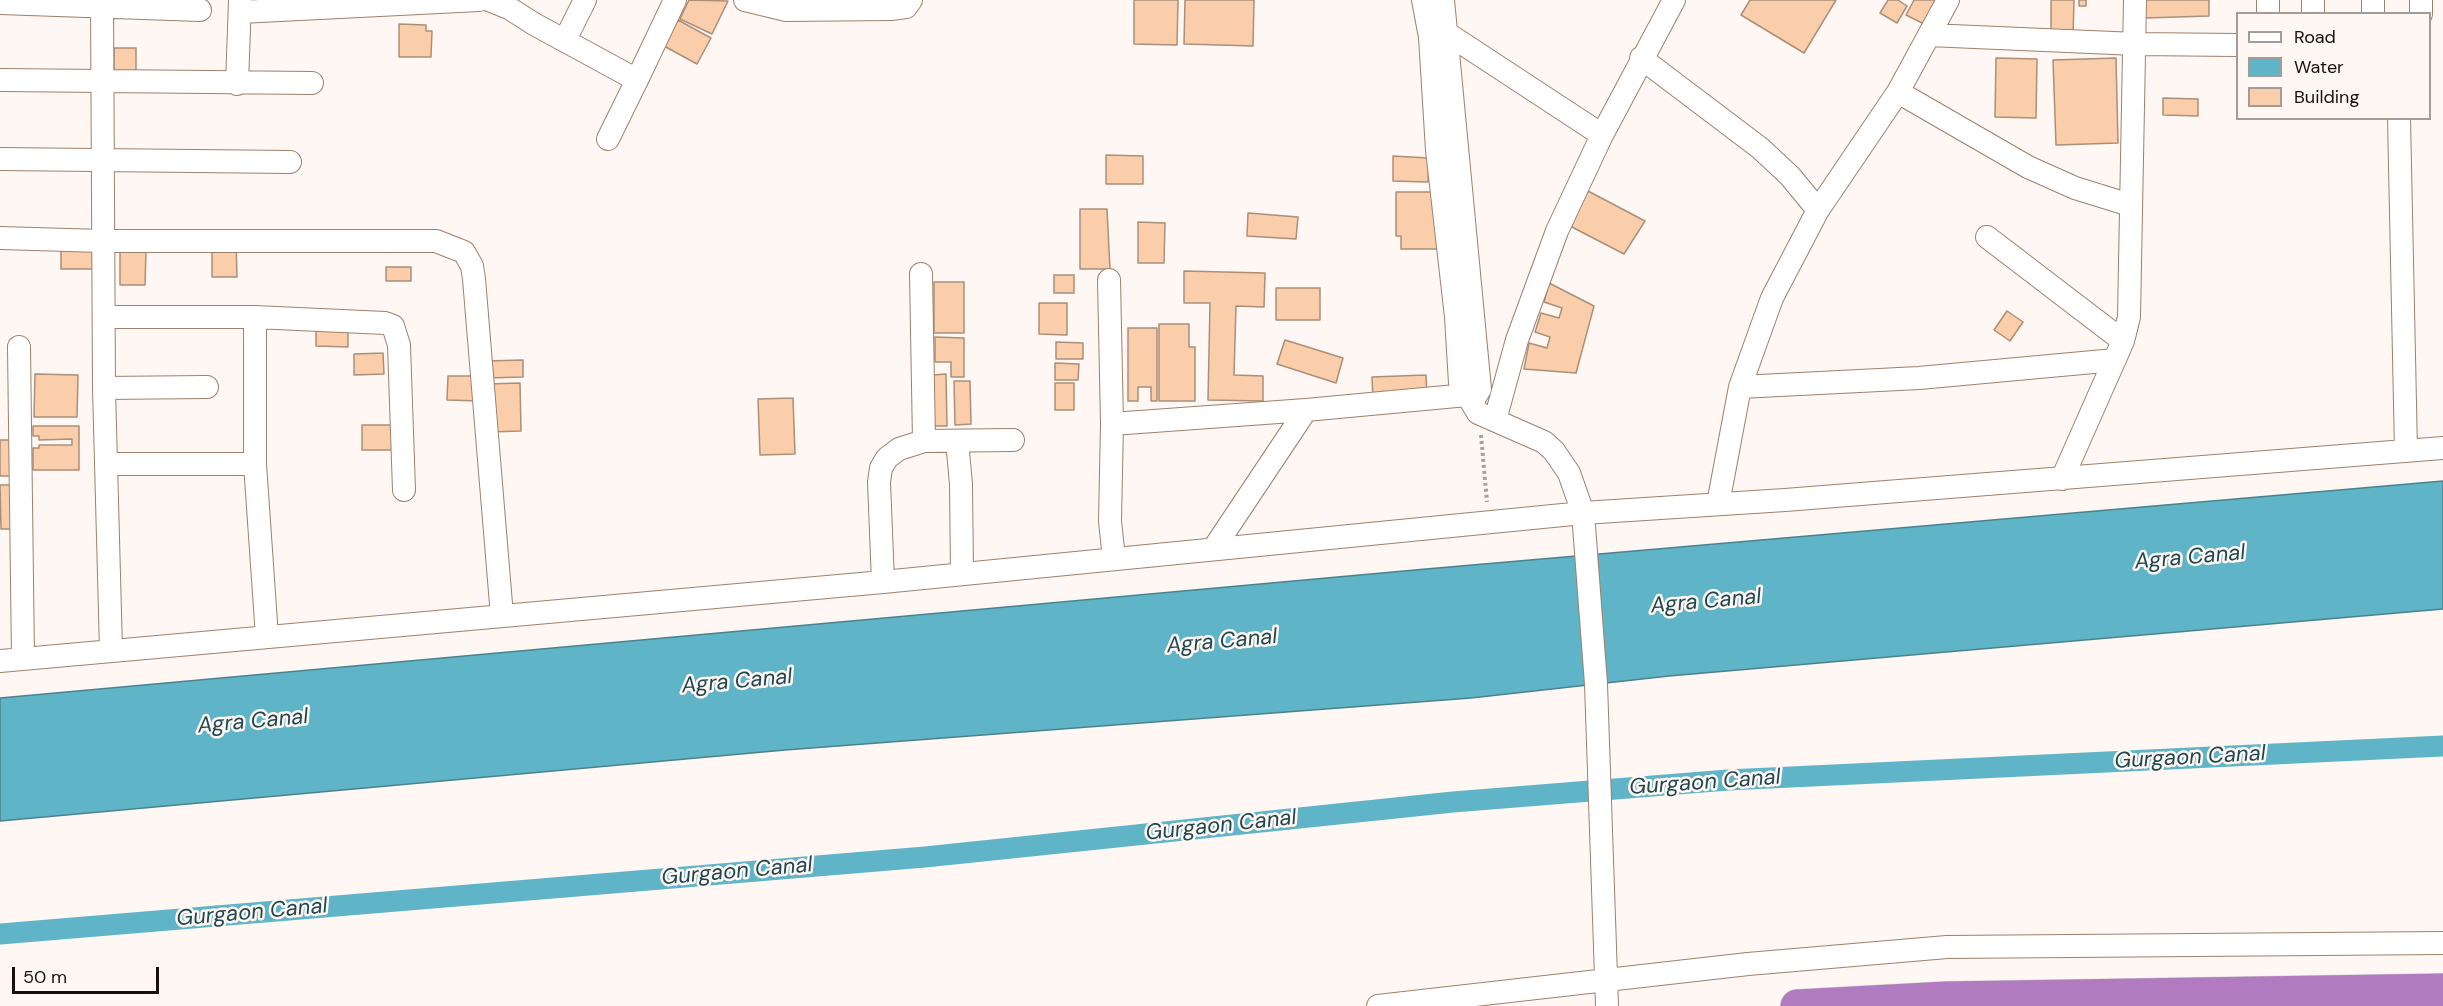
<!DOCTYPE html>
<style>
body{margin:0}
#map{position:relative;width:2443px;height:1006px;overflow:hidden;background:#fef7f3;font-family:"DM Sans",sans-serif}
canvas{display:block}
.legend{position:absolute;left:2236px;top:12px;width:195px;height:108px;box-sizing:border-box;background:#fef7f3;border:2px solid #a39b95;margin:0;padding:8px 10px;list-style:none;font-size:18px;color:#1a1008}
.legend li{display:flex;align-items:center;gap:12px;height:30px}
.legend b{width:30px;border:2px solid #a39b95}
.scale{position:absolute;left:12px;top:967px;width:147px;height:27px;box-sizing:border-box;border:3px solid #1a1008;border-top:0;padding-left:8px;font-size:18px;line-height:21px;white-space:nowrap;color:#1a1008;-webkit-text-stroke:4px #fef7f3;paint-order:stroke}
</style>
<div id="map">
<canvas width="2443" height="1006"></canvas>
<ul class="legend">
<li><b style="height:8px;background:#fff"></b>Road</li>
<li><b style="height:16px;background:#5fb4c7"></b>Water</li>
<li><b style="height:16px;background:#fbceab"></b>Building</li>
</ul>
<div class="scale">50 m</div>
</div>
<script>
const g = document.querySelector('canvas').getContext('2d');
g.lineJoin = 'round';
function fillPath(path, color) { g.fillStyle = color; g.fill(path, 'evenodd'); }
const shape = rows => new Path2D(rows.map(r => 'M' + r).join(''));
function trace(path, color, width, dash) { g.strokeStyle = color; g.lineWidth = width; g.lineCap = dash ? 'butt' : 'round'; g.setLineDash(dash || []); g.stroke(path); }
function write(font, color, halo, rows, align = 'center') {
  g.font = font + ' "DM Sans",sans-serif'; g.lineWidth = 5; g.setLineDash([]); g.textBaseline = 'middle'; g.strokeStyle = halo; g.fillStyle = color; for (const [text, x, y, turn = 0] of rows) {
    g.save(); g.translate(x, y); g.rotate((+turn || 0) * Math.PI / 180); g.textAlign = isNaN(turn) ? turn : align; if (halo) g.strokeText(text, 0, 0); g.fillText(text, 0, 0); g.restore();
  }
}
const water = shape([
 [2443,481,2443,609,1669,676,1471,698,785,750,0,821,0,698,1426,569,2443,481]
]);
fillPath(water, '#5fb4c7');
trace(water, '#4a838e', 1.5);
trace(shape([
 [0,934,925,857,1453,802,1728,780,2443,746]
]), '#5fb4c7', 21);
const building = shape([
 [689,0,728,1,712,34,680,19,689,0],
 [1134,0,1178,0,1177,45,1134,44,1134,0],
 [1185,0,1254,0,1253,46,1184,44,1185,0],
 [1750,0,1836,0,1804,53,1741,15,1750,0],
 [1888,0,1898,0,1907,6,1897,23,1880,13,1888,0],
 [1914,0,1942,0,1928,26,1906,15,1914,0],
 [2051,0,2074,0,2073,36,2051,36,2051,0],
 [2079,0,2086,0,2086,6,2079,6,2079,0],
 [2144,0,2209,0,2209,16,2145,18,2144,0],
 [678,20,711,38,697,64,664,46,678,20],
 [399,24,426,25,426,31,432,31,431,57,399,57,399,24],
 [114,48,136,48,136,75,114,75,114,48],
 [1996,58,2037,59,2036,118,1995,117,1996,58],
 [2116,58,2118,143,2056,145,2053,60,2116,58],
 [2163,98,2198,99,2198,116,2163,115,2163,98],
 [1106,155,1143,156,1143,184,1106,184,1106,155],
 [1393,156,1429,158,1428,182,1393,181,1393,156],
 [1588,191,1645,221,1624,254,1570,226,1588,191],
 [1396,192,1437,192,1437,249,1401,249,1401,236,1396,236,1396,192],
 [1080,209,1107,209,1110,269,1080,269,1080,209],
 [1248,213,1298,217,1296,239,1247,236,1248,213],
 [1138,222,1165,223,1164,263,1138,263,1138,222],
 [212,241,236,241,237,277,212,277,212,241],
 [61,248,98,248,98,269,61,269,61,248],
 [120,250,146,251,145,285,120,285,120,250],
 [386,267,411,267,411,281,386,281,386,267],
 [1184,271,1265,273,1264,307,1236,306,1234,375,1263,376,1263,401,1208,400,1210,303,1184,303,1184,271],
 [1054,275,1074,275,1074,293,1054,293,1054,275],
 [934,282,964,282,964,333,934,333,934,282],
 [1549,283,1594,306,1576,373,1524,369,1529,343,1547,348,1550,337,1535,332,1541,313,1559,318,1562,308,1544,302,1549,283],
 [1276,288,1320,288,1320,320,1276,320,1276,288],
 [1039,303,1067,303,1067,335,1039,334,1039,303],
 [2007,311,2023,322,2010,341,1994,330,2007,311],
 [1159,324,1189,324,1189,347,1195,347,1195,401,1159,401,1159,324],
 [316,326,348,326,348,347,316,346,316,326],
 [1128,328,1157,328,1157,401,1151,401,1151,387,1138,387,1138,401,1128,401,1128,328],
 [935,337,964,338,964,377,951,377,951,362,935,362,935,337],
 [1285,340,1343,358,1336,383,1277,364,1285,340],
 [1056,342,1083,343,1083,359,1056,359,1056,342],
 [383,353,384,374,354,375,354,354,383,353],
 [523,360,523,377,487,378,486,361,523,360],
 [1055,363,1079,364,1078,380,1055,380,1055,363],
 [35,374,78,375,77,417,34,417,35,374],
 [946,374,947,426,934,426,933,375,946,374],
 [1426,375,1427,396,1373,399,1372,377,1426,375],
 [448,376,481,376,480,401,447,400,448,376],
 [954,381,970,381,971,424,955,425,954,381],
 [520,383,521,431,488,432,487,384,520,383],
 [1055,383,1074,383,1074,410,1055,410,1055,383],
 [793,398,795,454,760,455,758,399,793,398],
 [362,425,395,425,395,450,362,450,362,425],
 [33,426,79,426,79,470,33,470,33,448,39,448,39,445,72,445,72,439,39,440,39,436,33,436,33,426],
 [0,440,13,440,12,476,0,476,0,440],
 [0,485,16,485,16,529,1,529,0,485]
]);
fillPath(building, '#fbceab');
trace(building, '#ab8f78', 1.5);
const minor = shape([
 [102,0,104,388,111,650],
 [489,0,509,8,534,24,637,80,675,0],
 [745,0,786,10,891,9,906,7,911,0],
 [1423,0,1430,37,1437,150,1456,317,1460,383,1478,413,1544,442,1554,451,1569,473,1583,513,1596,684,1607,1006],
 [1443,0,1480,389,1472,402],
 [2373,0,2373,14],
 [2421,0,2421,14],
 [0,3,200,10],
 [240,12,479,0],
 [2268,14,2268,0],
 [2313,14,2313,0],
 [1448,34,1602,135],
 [1929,35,2136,44,2238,45],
 [565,40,585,0],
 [1641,58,1760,148,1790,176,1818,210],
 [0,80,312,83],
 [237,84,240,0],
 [1898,92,2028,167,2075,188,2130,205],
 [2399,118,2406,451],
 [608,139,637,80],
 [0,159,290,162],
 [1987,237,2123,341],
 [0,238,102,241,436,241,464,252,472,266,474,279,502,616],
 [921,274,924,441],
 [1109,280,1112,424,1110,521,1114,559],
 [105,317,255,317,385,323,393,326,399,345,404,490],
 [255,317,255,464,267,637],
 [19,347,23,658],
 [1740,387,1919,378,2115,360],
 [104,388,207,387],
 [1495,420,1517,340,1557,231,1602,135,1674,0],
 [1112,424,1306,410,1467,395],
 [957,441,961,484,962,574],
 [106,464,255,464],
 [2062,479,2123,341,2129,317,2135,0],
 [1718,504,1740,387,1772,298,1818,210,1898,92,1948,0],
 [1214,548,1306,410],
 [883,582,879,482,881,468,887,458,899,449,924,441,1013,440],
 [0,661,883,582,1583,513,1785,500,2443,448],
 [1378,1006,1748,964,1947,947,2443,943]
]);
const highway = shape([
 [1797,1006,1946,998,2443,990]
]);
trace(minor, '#9d816b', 24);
trace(highway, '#d6d4d3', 34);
trace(shape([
 [1481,435,1487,502]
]), '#a8a09a', 4, [3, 3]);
trace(minor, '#fff', 22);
trace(highway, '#b17bbf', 33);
write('italic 22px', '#1f474f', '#fef7f3', [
 ["Agra Canal",2190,558,-5],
 ["Agra Canal",1706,602,-5],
 ["Agra Canal",1222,642,-5],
 ["Agra Canal",737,682,-5],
 ["Agra Canal",253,722,-5],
 ["Gurgaon Canal",2190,758,-3],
 ["Gurgaon Canal",1705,783,-4],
 ["Gurgaon Canal",1221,826,-6],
 ["Gurgaon Canal",737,872,-5],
 ["Gurgaon Canal",252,913,-5]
]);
</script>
